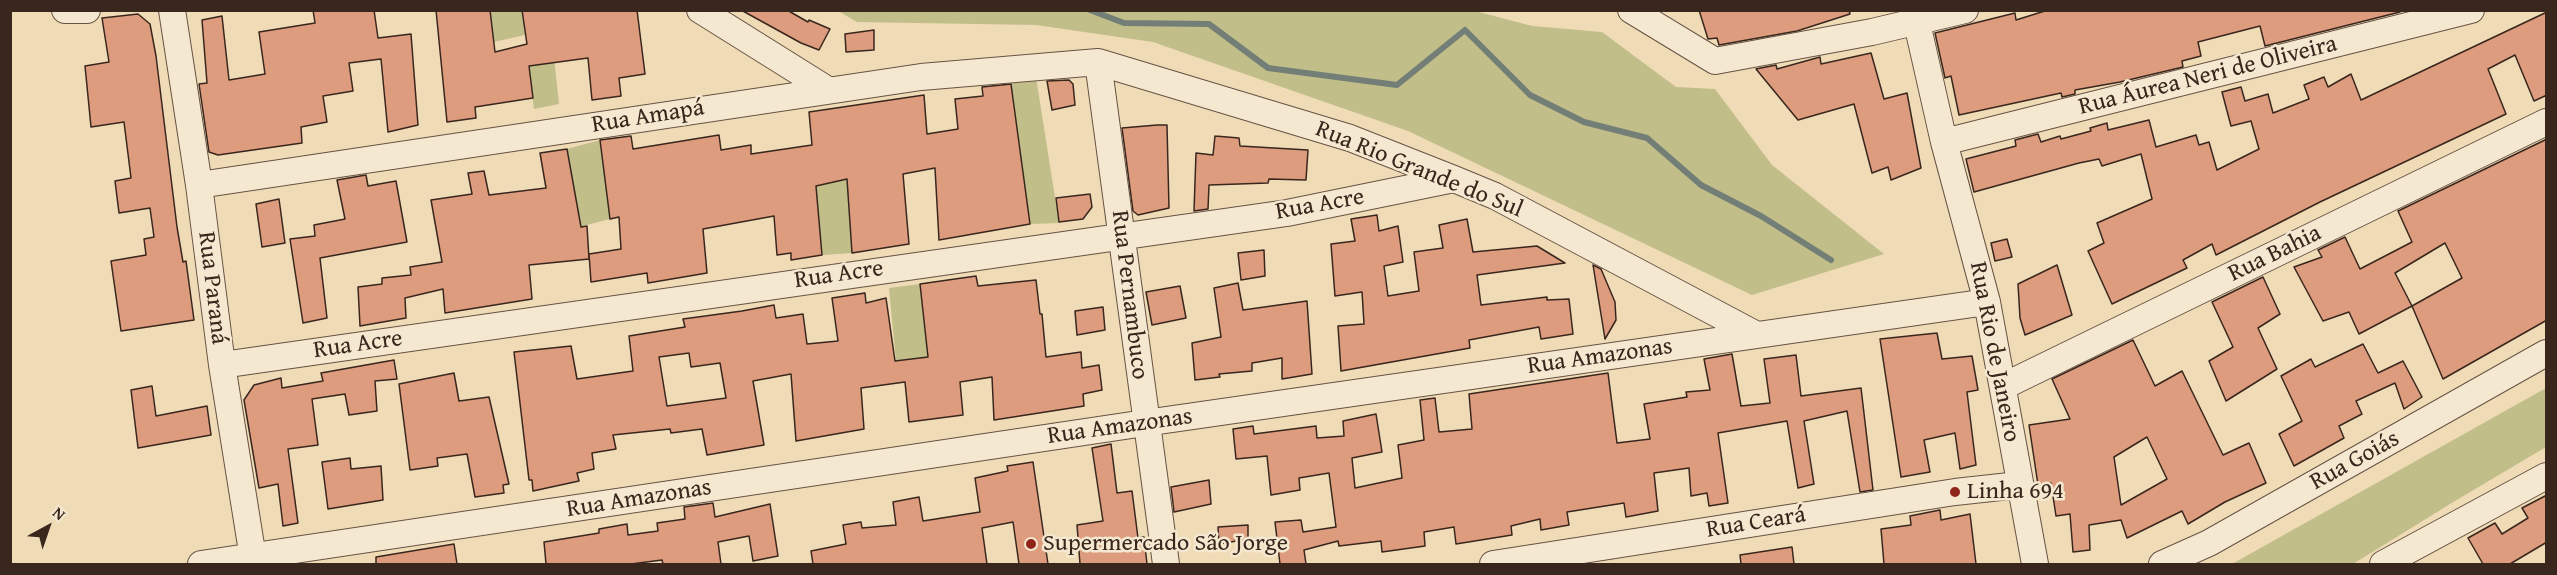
<!DOCTYPE html>
<meta charset="utf-8">
<style>
body{margin:0}
#map{position:relative;width:2557px;height:575px;overflow:hidden;background:#f0dbb7;font-family:"Gentium Book Plus",serif}
canvas{display:block}
.frame{position:absolute;inset:0;border:12px solid #39261d;pointer-events:none}
.north{position:absolute;left:18px;top:497px;width:60px;height:60px;-webkit-text-stroke:4px #f5e8d0;paint-order:stroke;rotate:40deg;font-size:16px;font-weight:700;line-height:24px;text-align:center;color:#39261d}
.north::after{content:'';display:block;margin:auto;width:21px;height:27px;background:#39261d;clip-path:polygon(50% 0,100% 100%,50% 72%,0 100%)}
</style>
<div id="map">
<canvas width="2557" height="575"></canvas>
<div class="frame"></div>
<div class="north">N</div>
</div>
<script>
const g = document.querySelector('canvas').getContext('2d');
g.lineJoin = 'round';
function fillPath(path, color) { g.fillStyle = color; g.fill(path, 'evenodd'); }
const shape = rows => new Path2D(rows.map(r => 'M' + r).join(''));
function trace(path, color, width, dash) { g.strokeStyle = color; g.lineWidth = width; g.lineCap = dash ? 'butt' : 'round'; g.setLineDash(dash || []); g.stroke(path); }
function write(font, color, halo, rows, align = 'center') {
  g.font = font + ' "Gentium Book Plus",serif'; g.lineWidth = 5; g.setLineDash([]); g.textBaseline = 'middle'; g.strokeStyle = halo; g.fillStyle = color; for (const [text, x, y, turn = 0] of rows) {
    g.save(); g.translate(x, y); g.rotate((+turn || 0) * Math.PI / 180); g.textAlign = isNaN(turn) ? turn : align; if (halo) g.strokeText(text, 0, 0); g.fillText(text, 0, 0); g.restore();
  }
}
fillPath(shape([
 [490,11,522,11,526,35,551,30,559,104,534,109,525,35,494,42],
 [1475,11,1532,26,1602,32,1676,87,1715,89,1772,165,1884,254,1752,295,1408,131,1153,42,1036,25,857,22,838,11],
 [1036,77,1059,223,1030,224,1011,82],
 [600,140,610,219,579,227,567,149],
 [847,179,852,253,822,255,816,186],
 [920,284,928,357,896,361,889,288],
 [2546,388,2546,447,2450,504,2353,564,2232,564]
]), '#c1be89');
trace(shape([
 [1090,10,1124,23,1209,24,1268,68,1397,85,1465,30,1530,95,1584,122,1647,138,1701,185,1761,216,1831,260]
]), '#737f76', 6);
const building = shape([
 [313,10,374,10,378,38,411,34,418,125,388,132,381,59,349,63,353,91,323,96,327,122,301,127,302,143,218,155,209,152,199,84,207,83,202,20,222,16,229,80,265,74,259,32,315,23,313,10],
 [436,10,490,10,495,52,527,44,522,10,637,10,645,74,619,78,621,96,592,100,588,58,529,66,533,98,475,107,476,118,447,122,436,10],
 [741,10,787,10,808,22,809,20,830,29,819,50,801,43,741,10],
 [1699,10,1849,10,1850,14,1797,31,1719,45,1717,38,1708,39,1699,10],
 [2048,10,2400,10,2400,12,2265,46,2260,26,2198,42,2201,56,2182,61,2183,67,2120,82,2075,90,2075,94,2062,97,2061,93,1959,115,1951,76,1945,78,1935,33,2015,13,2016,20,2048,10],
 [2547,12,2547,95,2534,101,2515,55,2488,69,2506,114,2320,202,2216,255,2212,244,2183,260,2187,268,2112,304,2088,251,2104,243,2097,223,2152,199,2141,154,2102,166,2099,159,2079,163,1974,192,1966,159,2016,146,2015,140,2038,134,2041,142,2060,136,2061,139,2091,131,2090,128,2107,123,2108,130,2149,120,2156,147,2196,135,2199,145,2209,142,2217,170,2259,149,2251,121,2231,126,2222,92,2241,87,2245,101,2268,94,2273,113,2309,99,2304,85,2324,77,2328,87,2351,74,2361,100,2547,12],
 [138,14,150,24,156,56,177,227,183,262,186,261,194,320,121,331,111,261,146,255,144,239,154,237,150,208,119,213,115,181,131,178,124,122,91,127,85,66,109,62,102,18,138,14],
 [874,30,874,50,846,52,845,34,874,30],
 [1871,53,1884,99,1907,93,1921,168,1891,180,1888,167,1872,173,1854,104,1798,120,1756,69,1776,65,1777,69,1820,57,1821,64,1871,53],
 [1069,80,1073,84,1075,105,1052,110,1047,81,1069,80],
 [1011,84,1030,224,939,240,935,168,903,174,909,244,852,253,847,179,816,186,822,255,791,260,791,253,777,255,774,216,703,229,707,273,648,283,647,273,591,282,589,254,621,249,619,217,610,219,600,140,631,136,633,149,719,135,721,150,751,145,751,154,812,145,809,112,924,95,927,134,958,129,955,99,983,96,982,87,1011,84],
 [1157,125,1167,125,1169,208,1138,215,1133,211,1122,128,1157,125],
 [1215,136,1239,138,1240,146,1308,150,1306,180,1269,179,1268,183,1209,185,1208,209,1194,211,1196,153,1213,155,1215,136],
 [2547,139,2547,320,2443,379,2412,306,2359,334,2349,312,2323,321,2294,267,2322,257,2318,250,2345,237,2360,269,2412,242,2398,211,2547,139],
 [2445,243,2462,278,2412,306,2395,273,2445,243],
 [567,149,581,227,587,226,589,259,529,265,532,299,445,313,443,289,405,298,406,318,360,326,358,287,382,284,382,278,411,275,410,267,442,262,431,200,472,194,468,173,484,171,489,195,546,188,540,153,567,149],
 [366,175,368,186,396,181,407,242,320,258,327,318,303,323,290,239,315,236,314,225,345,219,337,180,366,175],
 [1090,194,1092,207,1083,219,1059,222,1056,198,1090,194],
 [279,199,285,243,262,247,256,204,279,199],
 [1377,215,1379,231,1398,226,1403,262,1384,266,1388,296,1419,291,1414,252,1443,248,1439,225,1467,219,1473,252,1537,246,1565,263,1477,275,1481,305,1547,297,1547,300,1569,299,1573,334,1541,339,1539,327,1469,340,1470,348,1341,371,1338,326,1364,324,1362,292,1335,296,1331,244,1355,241,1351,219,1377,215],
 [2007,239,2012,257,1995,261,1991,243,2007,239],
 [1264,250,1265,276,1241,280,1238,253,1264,250],
 [1593,265,1601,269,1615,302,1616,320,1605,339,1593,265],
 [2057,265,2072,315,2025,335,2020,318,2018,284,2057,265],
 [976,276,978,286,1036,280,1040,314,1042,314,1046,357,1081,352,1082,368,1099,365,1102,390,1083,394,1084,406,994,420,992,377,960,382,963,415,909,422,905,382,861,388,864,429,796,441,791,374,753,381,764,445,707,455,702,429,671,433,670,429,613,435,616,449,592,453,594,469,577,473,579,481,533,491,532,480,529,480,514,352,571,346,577,379,633,371,629,336,685,327,683,319,742,311,774,305,776,318,803,314,807,344,838,341,832,298,865,293,866,303,886,298,895,361,928,357,920,284,976,276],
 [689,353,691,367,720,363,726,398,667,406,659,357,689,353],
 [2263,277,2280,314,2258,328,2277,369,2226,401,2209,361,2233,347,2212,302,2263,277],
 [1238,283,1243,310,1307,301,1312,374,1282,379,1282,358,1252,363,1252,371,1219,374,1220,377,1195,380,1192,343,1221,337,1214,288,1238,283],
 [1180,286,1186,318,1152,325,1146,292,1180,286],
 [1103,307,1105,330,1077,335,1075,311,1103,307],
 [1937,333,1942,359,1972,356,1978,390,1967,392,1976,465,1960,469,1955,433,1924,440,1930,472,1901,477,1880,339,1937,333],
 [2133,340,2155,386,2182,371,2223,455,2249,443,2266,483,2225,502,2188,524,2182,511,2127,538,2121,520,2089,525,2090,550,2073,552,2070,514,2056,516,2051,483,2038,485,2029,425,2070,419,2052,379,2133,340],
 [2147,437,2167,479,2121,505,2114,457,2147,437],
 [2363,344,2378,373,2403,361,2422,397,2404,409,2395,383,2356,401,2362,414,2339,426,2344,438,2294,466,2279,434,2302,421,2281,376,2311,359,2315,367,2363,344],
 [1732,354,1741,406,1770,403,1764,359,1796,355,1801,396,1861,388,1873,490,1860,492,1847,411,1804,421,1814,484,1798,488,1787,421,1718,433,1728,503,1709,506,1707,493,1691,496,1689,468,1654,473,1658,511,1626,517,1624,503,1567,512,1569,525,1541,530,1540,519,1511,526,1512,535,1456,544,1454,527,1424,532,1425,546,1382,552,1381,541,1339,546,1338,541,1304,550,1306,564,1280,564,1275,522,1301,520,1303,532,1336,527,1329,473,1299,478,1300,490,1271,495,1267,456,1236,459,1233,429,1253,426,1254,434,1316,426,1317,438,1344,436,1343,421,1376,414,1382,452,1352,458,1355,488,1402,478,1398,445,1424,440,1420,400,1435,398,1439,432,1472,429,1469,394,1608,373,1617,443,1650,439,1644,404,1687,397,1686,392,1710,390,1704,359,1732,354],
 [394,360,397,379,375,381,377,411,349,415,345,394,312,399,318,445,288,449,298,523,283,526,278,484,259,488,244,400,254,385,281,378,282,388,323,381,321,373,394,360],
 [454,373,459,401,489,397,509,484,503,485,504,493,475,497,467,454,437,458,438,466,410,470,399,384,454,373],
 [152,386,156,416,207,406,211,435,138,448,131,390,152,386],
 [1111,444,1117,493,1132,491,1138,538,1144,537,1147,564,1080,564,1077,525,1103,521,1092,448,1111,444],
 [350,458,351,469,381,466,383,500,328,509,322,462,350,458],
 [1033,462,1048,564,1019,564,1013,522,982,528,987,564,813,564,811,551,846,544,843,525,861,522,862,528,896,525,893,502,919,497,923,521,980,512,975,478,1008,471,1007,466,1033,462],
 [1209,480,1211,504,1174,512,1171,487,1209,480],
 [2547,495,2547,542,2510,564,2483,564,2468,538,2495,523,2502,534,2528,518,2522,508,2547,495],
 [713,503,715,517,770,504,778,556,753,561,749,536,718,542,721,564,663,564,662,560,631,564,546,564,544,542,599,533,599,529,627,524,628,535,658,531,657,523,685,519,684,507,713,503],
 [1940,510,1941,520,1970,514,1976,564,1884,564,1881,529,1911,525,1910,516,1940,510],
 [1248,525,1248,539,1219,544,1218,527,1248,525],
 [454,544,457,564,376,564,376,557,454,544],
 [1792,547,1794,564,1741,564,1740,555,1792,547]
]);
fillPath(building, '#dc9c7d');
trace(building, '#39261d', 1.5);
const minor = shape([
 [65,10,87,10],
 [172,10,199,185,222,365,254,564],
 [700,10,828,90],
 [1631,10,1715,61,1872,32,1965,10],
 [1914,10,1944,142,1987,302,2035,564],
 [1098,62,1166,564],
 [1944,142,2471,10],
 [199,185,921,77,1098,62,1350,138,1454,179,1495,196,1755,334],
 [222,365,1287,213,1454,179],
 [2004,386,2546,122],
 [201,564,1145,423,1987,302],
 [1493,564,1955,492,2019,485],
 [2162,564,2209,543,2546,353],
 [2383,564,2546,476]
]);
trace(minor, '#675344', 28);
trace(minor, '#f5e8d0', 26);
for (const [x, y, r, color] of [
 [1955,492,6,"#8f2418"],
 [1031,544,6,"#8f2418"]
]) { const dot = new Path2D(); dot.arc(x, y, r, 0, 2 * Math.PI); g.fillStyle = color; g.fill(dot); trace(dot, '#f5e8d0', 2); }
write('24px', '#39261d', '#f5e8d0', [
 ["Rua Áurea Neri de Oliveira",2208,76,-14],
 ["Rua Amapá",648,117,-9],
 ["Rua Rio Grande do Sul",1419,170,22],
 ["Rua Acre",1320,205,-10],
 ["Rua Bahia",2275,254,-26],
 ["Rua Acre",839,275,-8],
 ["Rua Paraná",212,288,83],
 ["Rua Pernambuco",1129,295,83],
 ["Rua Acre",358,345,-8],
 ["Rua Rio de Janeiro",1994,352,79],
 ["Rua Amazonas",1600,357,-8],
 ["Rua Amazonas",1120,427,-8],
 ["Rua Goiás",2355,461,-29],
 ["Rua Amazonas",639,499,-9],
 ["Rua Ceará",1756,523,-9]
]);
write('24px', '#39261d', '#f5e8d0', [
 ["Linha 694",1967,492],
 ["Supermercado São Jorge",1043,544]
], 'left');
</script>
